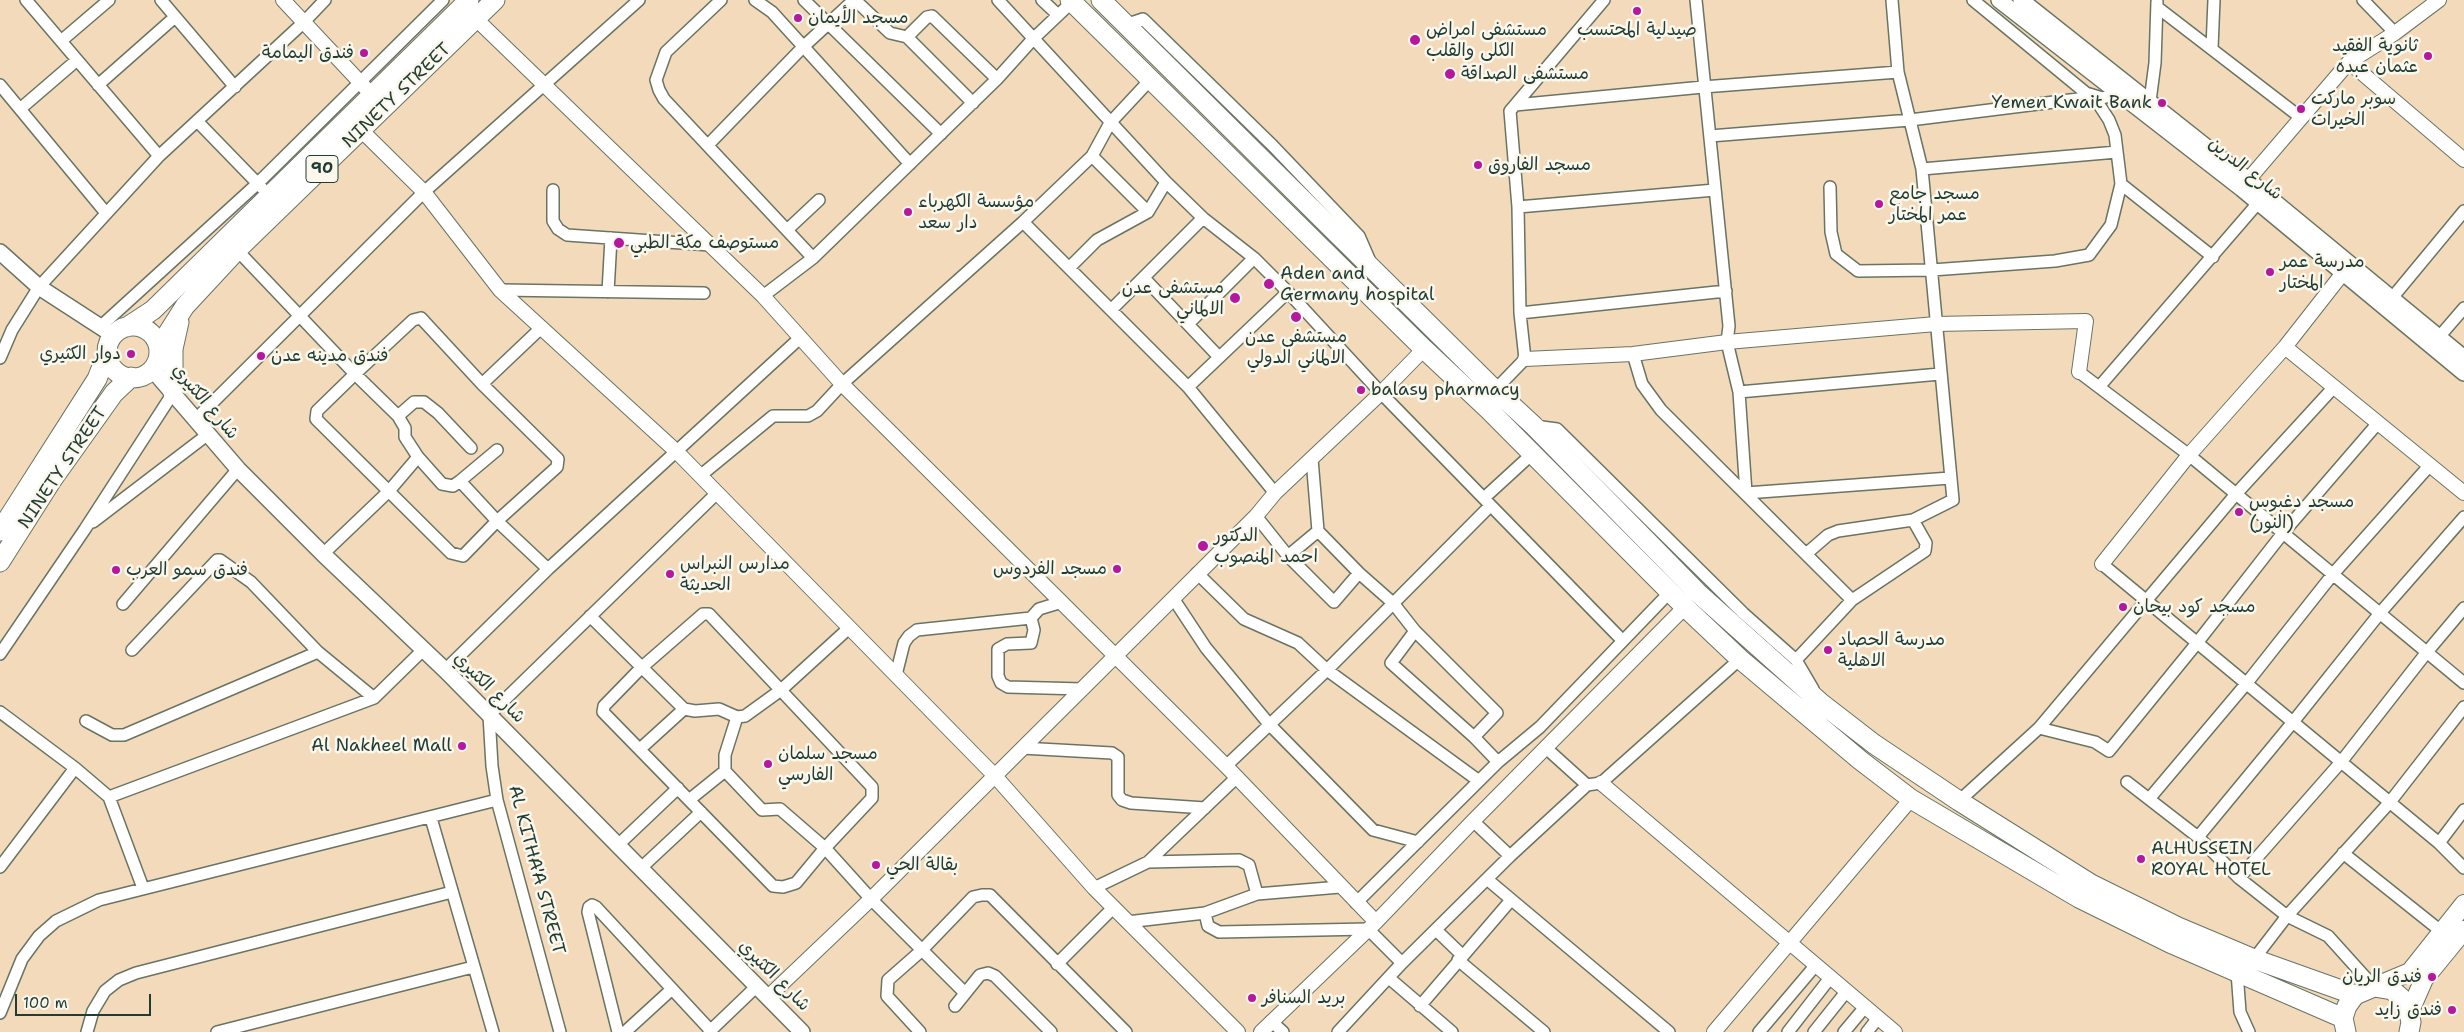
<!DOCTYPE html>
<meta charset="utf-8">
<style>
body{margin:0}
#map{position:relative;width:2464px;height:1032px;overflow:hidden;background:#f3dabb;font-family:"Shantell Sans",sans-serif}
canvas{display:block}
.scale{position:absolute;left:15px;top:994px;width:136px;height:22px;box-sizing:border-box;border:2px solid #1f3d34;border-top:0;padding-left:6px;font-size:15px;line-height:18px;white-space:nowrap;color:#1f3d34;-webkit-text-stroke:4px #fbf7ec;paint-order:stroke}
</style>
<div id="map">
<canvas width="2464" height="1032"></canvas>
<div class="scale">100 m</div>
</div>
<script>
const g = document.querySelector('canvas').getContext('2d');
g.lineJoin = 'round';
const shape = rows => new Path2D(rows.map(r => 'M' + r).join(''));
function trace(path, color, width, dash) { g.strokeStyle = color; g.lineWidth = width; g.lineCap = dash ? 'butt' : 'round'; g.setLineDash(dash || []); g.stroke(path); }
function write(font, color, halo, rows, align = 'center') {
  g.font = font + ' "Shantell Sans","Playpen Sans Arabic",sans-serif'; g.lineWidth = 5; g.setLineDash([]); g.textBaseline = 'middle'; g.strokeStyle = halo; g.fillStyle = color; for (const [text, x, y, turn = 0] of rows) {
    g.save(); g.translate(x, y); g.rotate((+turn || 0) * Math.PI / 180); g.textAlign = isNaN(turn) ? turn : align; if (halo) g.strokeText(text, 0, 0); g.fillText(text, 0, 0); g.restore();
  }
}
const minor = shape([
 [26,0,159,156],
 [161,0,235,87],
 [721,0,666,52,656,80,659,90,664,99,813,258],
 [755,0,772,12,910,164],
 [804,0,941,134],
 [855,0,890,33,907,37,973,103],
 [998,0,1166,182,1203,218,1254,258,1288,292,1381,393,1622,640],
 [1042,0,1058,15],
 [1696,0,1729,326,1727,342,1739,392,1746,493,1950,478],
 [1973,0,2086,93,2102,98,2118,94],
 [2363,0,2395,33],
 [2157,7,2300,117],
 [1125,25,1143,19,1273,146,1359,236,1369,259],
 [907,37,927,17,932,16,997,79],
 [61,41,109,0],
 [2212,48,2214,0],
 [0,85,106,213],
 [98,85,175,17],
 [2150,101,2155,63,2157,2],
 [1515,105,1703,87,1898,72],
 [20,109,77,60],
 [197,121,262,188],
 [1710,136,1910,120,2094,97,2109,120,2115,135,2121,184,2111,225,2089,255,2055,261,1932,270,1858,271,1836,254,1831,232,1830,187],
 [708,145,803,47,854,0],
 [1092,156,1148,212],
 [1922,169,2117,152],
 [2121,184,2213,257],
 [553,190,553,221,558,229,567,235,710,245],
 [1518,207,1715,190],
 [1023,222,1188,387,1275,493],
 [787,230,819,200],
 [237,250,355,374,398,416,405,428,405,437,418,457,442,484,453,486,460,481,497,521,548,569],
 [1069,268,1097,240,1148,212,1166,182],
 [1144,278,1219,357],
 [500,290,704,293],
 [608,292,611,238],
 [763,296,813,258,997,79,1033,39,1072,2],
 [2392,298,2464,211],
 [1111,310,1203,218],
 [1520,313,1726,291],
 [421,318,482,384,558,459,557,467,497,521,463,556,451,553,316,419,317,411,355,374,413,320,421,318],
 [1188,324,1254,258],
 [100,327,257,184,443,0],
 [2439,337,2464,308],
 [1633,354,1642,384,1661,410,1852,600,1796,660],
 [0,358,12,330,39,287,159,156,303,23,325,0],
 [2079,372,2189,455,2464,683],
 [482,384,541,328],
 [1188,387,1288,292],
 [2099,387,2258,203],
 [1495,390,1525,359,1520,313,1518,207,1510,111,1604,0],
 [1739,392,1940,374],
 [398,416,414,402,424,402,438,413,471,448],
 [195,420,424,192,639,0],
 [1534,426,1557,429,1743,613,1796,660,1813,689],
 [1312,459,1318,531],
 [700,476,773,416,808,416,817,411,842,384,1023,222,1092,156,1110,123,1150,80],
 [460,481,497,450],
 [1484,498,1532,454],
 [1256,516,1288,556,1334,602,1359,573],
 [93,522,207,435],
 [323,554,389,491,418,457],
 [1806,554,1828,535,1838,531,1913,520,1953,500,1922,169,1898,72,1892,0],
 [1288,556,1318,531,1359,573,1393,603,1415,631,1497,713,1474,737],
 [2102,564,2439,843,2464,868],
 [1197,573,1244,619,1298,643,1327,670,1479,781],
 [1173,598,1206,648,1269,724,1373,830,1418,842],
 [1852,600,1925,551,1926,543,1913,520],
 [123,604,238,469],
 [703,614,709,614,872,787,872,798,825,848,796,883,783,887,773,886,603,712,604,706,641,668,703,614],
 [590,616,684,709,695,711,719,709,737,717,745,716,781,690,849,628],
 [1031,618,1034,630,1031,643,1007,644,998,649,998,676,1001,683,1008,687,1082,689],
 [1415,631,1391,663,1474,737,1498,762],
 [132,650,217,560,220,560,251,582,318,652,374,698],
 [0,654,85,529,173,393],
 [445,670,548,569,801,337],
 [896,675,904,643,909,636,917,630,1031,618,1039,609,1062,602],
 [0,712,75,768,109,797,143,888],
 [737,717,725,755,725,771,762,810,780,809,825,848,871,899,964,992],
 [86,721,112,735,124,735,318,652],
 [2039,728,2236,494,2334,387],
 [1022,748,1112,753,1118,757,1118,795,1122,800,1131,803,1205,808],
 [1546,748,1587,785],
 [640,749,684,709],
 [1226,766,1327,670,1490,506],
 [2127,782,2198,837,2239,878,2287,916,2328,936,2374,987],
 [109,797,374,698,423,650],
 [2149,799,2246,684,2333,574,2430,465],
 [689,800,725,771],
 [1959,801,2039,728,2095,742,2109,751,2197,643,2283,533,2378,423],
 [431,818,493,1032],
 [1473,821,1510,856],
 [2198,837,2293,722,2380,613,2464,517],
 [2439,843,2464,810],
 [618,845,678,788],
 [2343,853,2442,932],
 [1148,862,1239,860,1249,865,1257,894],
 [0,867,75,768],
 [641,868,701,812],
 [2239,878,2341,762,2427,652,2464,608],
 [1488,880,1669,1032],
 [1094,888,1148,862,1236,778],
 [1356,903,1498,762,1540,727,1670,592],
 [1205,913,1208,926,1219,932,1368,929,1402,963],
 [1127,922,1205,913,1257,894,1340,887],
 [1436,930,1462,955],
 [2254,959,2287,916,2390,802,2464,707],
 [1458,960,1544,1032],
 [1057,964,1114,907],
 [2237,972,2240,1012,2249,1032],
 [1389,978,1452,1032],
 [955,1006,980,975,988,973,995,976,1051,1032],
 [1420,1006,1511,900],
 [0,1013,22,959,39,936,56,921,99,900,497,800],
 [1271,1021,1283,1032],
 [87,1032,93,1011,105,991,119,980,136,973,452,892],
 [217,1032,473,967],
 [560,1032,497,800,492,766,489,715,717,493],
 [618,1032,588,912,589,907,592,905,596,907,712,1032],
 [625,1032,672,989],
 [709,1032,757,986],
 [920,1032,887,996,888,980,921,951,973,897,982,895,990,895,1126,1032],
 [1338,1032,1402,963,1510,856,1587,785,1601,783,1740,659],
 [1759,1032,1815,966],
 [1788,1032,1830,978],
 [1814,1032,1846,992],
 [1844,1032,1865,1007],
 [1867,1032,1878,1018]
]);
const tertiary = shape([
 [283,0,372,95],
 [476,19,763,296,842,384,1226,766,1376,922],
 [2349,62,2464,160],
 [362,131,424,192,500,290,677,452,995,776,1094,888,1238,1032],
 [2248,180,2349,62,2395,33,2439,0],
 [2285,347,2464,493],
 [1525,359,1633,354,1727,342,1936,324,2086,321,2079,372],
 [2102,564,2189,455,2285,347,2343,273],
 [1601,783,1895,1032],
 [768,997,871,899,1256,516,1275,493,1381,393,1424,349],
 [1261,1032,1376,922,1473,821,1685,607],
 [1714,1032,1911,799]
]);
const secondary = shape([
 [1999,0,2242,189,2464,373],
 [2021,0,2248,180,2464,358],
 [0,252,39,287,113,335],
 [152,369,238,469,323,554,445,670,802,1032]
]);
const primary = shape([
 [2374,987,2410,972,2464,904],
 [2410,1011,2424,979,2464,930]
]);
const trunk = shape([
 [1070,0,1424,349,1488,409,1685,607,1740,659,1860,760,1911,799,2079,898,2170,943,2343,1018],
 [1101,0,1495,390,1534,426,1698,593,1821,703,1874,744,1959,801,2091,884,2178,927,2254,959,2355,995],
 '107 352a26 26 0 1 1 52 0a26 26 0 1 1-52 0Z',
 [127,327,153,310,469,0],
 [159,347,185,306,237,250,495,0],
 [173,393,173,349,179,322],
 [0,531,97,379,108,351],
 [0,562,52,480,114,393,131,377],
 [2346,1032,2343,1018,2347,1006,2355,995,2374,987,2392,990,2406,1002,2411,1022,2409,1032]
]);
trace(minor, '#697463', 14);
trace(tertiary, '#697463', 16);
trace(secondary, '#697463', 18);
trace(primary, '#697463', 20);
trace(trunk, '#697463', 21);
trace(minor, '#fff', 11);
trace(tertiary, '#fff', 14);
trace(secondary, '#fff', 15);
trace(primary, '#fff', 18);
trace(trunk, '#fff', 19);
for (const [x, y, r, color] of [
 [1637,11,5,"#b5179e"],
 [798,18,5,"#b5179e"],
 [1415,40,6,"#b5179e"],
 [364,53,5,"#b5179e"],
 [2428,56,5,"#b5179e"],
 [1450,74,6,"#b5179e"],
 [2162,103,5,"#b5179e"],
 [2301,109,5,"#b5179e"],
 [1478,165,5,"#b5179e"],
 [1879,204,5,"#b5179e"],
 [908,212,5,"#b5179e"],
 [619,243,6,"#b5179e"],
 [2270,272,5,"#b5179e"],
 [1269,284,6,"#b5179e"],
 [1235,298,6,"#b5179e"],
 [1296,317,6,"#b5179e"],
 [131,354,5,"#b5179e"],
 [261,356,5,"#b5179e"],
 [1361,390,5,"#b5179e"],
 [2239,512,5,"#b5179e"],
 [1203,546,6,"#b5179e"],
 [1117,569,5,"#b5179e"],
 [116,570,5,"#b5179e"],
 [670,574,5,"#b5179e"],
 [2123,607,5,"#b5179e"],
 [1828,650,5,"#b5179e"],
 [462,746,5,"#b5179e"],
 [768,764,5,"#b5179e"],
 [2141,859,5,"#b5179e"],
 [876,865,5,"#b5179e"],
 [2432,977,5,"#b5179e"],
 [1252,998,5,"#b5179e"],
 [2452,1010,5,"#b5179e"]
]) { const dot = new Path2D(); dot.arc(x, y, r, 0, 2 * Math.PI); g.fillStyle = color; g.fill(dot); trace(dot, '#fbf7ec', 2); }
for (const [x, y, w] of [
 [322,169,32]
]) { const box = new Path2D(); box.roundRect(x - w / 2, y - 13.5, w, 27, 4); g.fillStyle = '#fbf7ec'; g.fill(box); trace(box, '#1f3d34', 1); }
write('bold 16px', '#1f3d34', null, [
 ["90",322,169]
]);
write('18px', '#1f3d34', '#fbf7ec', [
 ["مسجد الأيمان",808,18],
 ["مستشفى امراض",1426,30],
 ["الكلى والقلب",1426,51],
 ["صيدلية المحتسب",1637,30,"center"],
 ["ثانوية الفقيد",2418,46,"right"],
 ["عثمان عبده",2418,67,"right"],
 ["فندق اليمامة",354,53,"right"],
 ["مستشفى الصداقة",1461,74],
 ["سوبر ماركت",2311,99],
 ["الخيرات",2311,120],
 ["Yemen Kwait Bank",2152,103,"right"],
 ["مسجد الفاروق",1488,165],
 ["مسجد جامع",1889,194],
 ["عمر المختار",1889,215],
 ["مؤسسة الكهرباء",918,202],
 ["دار سعد",918,223],
 ["مستوصف مكة الطبي",630,243],
 ["مدرسة عمر",2280,262],
 ["المختار",2280,283],
 ["Aden and",1280,274],
 ["Germany hospital",1280,295],
 ["مستشفى عدن",1224,288,"right"],
 ["الالماني",1224,309,"right"],
 ["مستشفى عدن",1296,337,"center"],
 ["الالماني الدولي",1296,358,"center"],
 ["دوار الكثيري",121,354,"right"],
 ["فندق مدينه عدن",271,356],
 ["balasy pharmacy",1371,390],
 ["مسجد دغبوس",2249,502],
 ["(النور)",2249,523],
 ["الدكتور",1214,536],
 ["احمد المنصوب",1214,557],
 ["مدارس النبراس",680,564],
 ["الحديثة",680,585],
 ["مسجد الفردوس",1107,569,"right"],
 ["فندق سمو العرب",126,570],
 ["مسجد كود بيحان",2133,607],
 ["مدرسة الحصاد",1838,640],
 ["الاهلية",1838,661],
 ["Al Nakheel Mall",452,746,"right"],
 ["مسجد سلمان",778,754],
 ["الفارسي",778,775],
 ["ALHUSSEIN",2151,849],
 ["ROYAL HOTEL",2151,870],
 ["بقالة الحي",886,865],
 ["فندق الريان",2422,977,"right"],
 ["بريد السنافر",1262,998],
 ["فندق زايد",2442,1010,"right"]
], 'left');
write('18px', '#1f3d34', '#fbf7ec', [
 ["NINETY STREET",397,96,-44],
 ["شارع الدرين",2245,169,39],
 ["شارع الكثيري",205,402,50],
 ["NINETY STREET",63,468,-56],
 ["شارع الكثيري",489,688,45],
 ["AL KITHA'A STREET",536,870,75],
 ["شارع الكثيري",774,976,45]
]);
</script>
